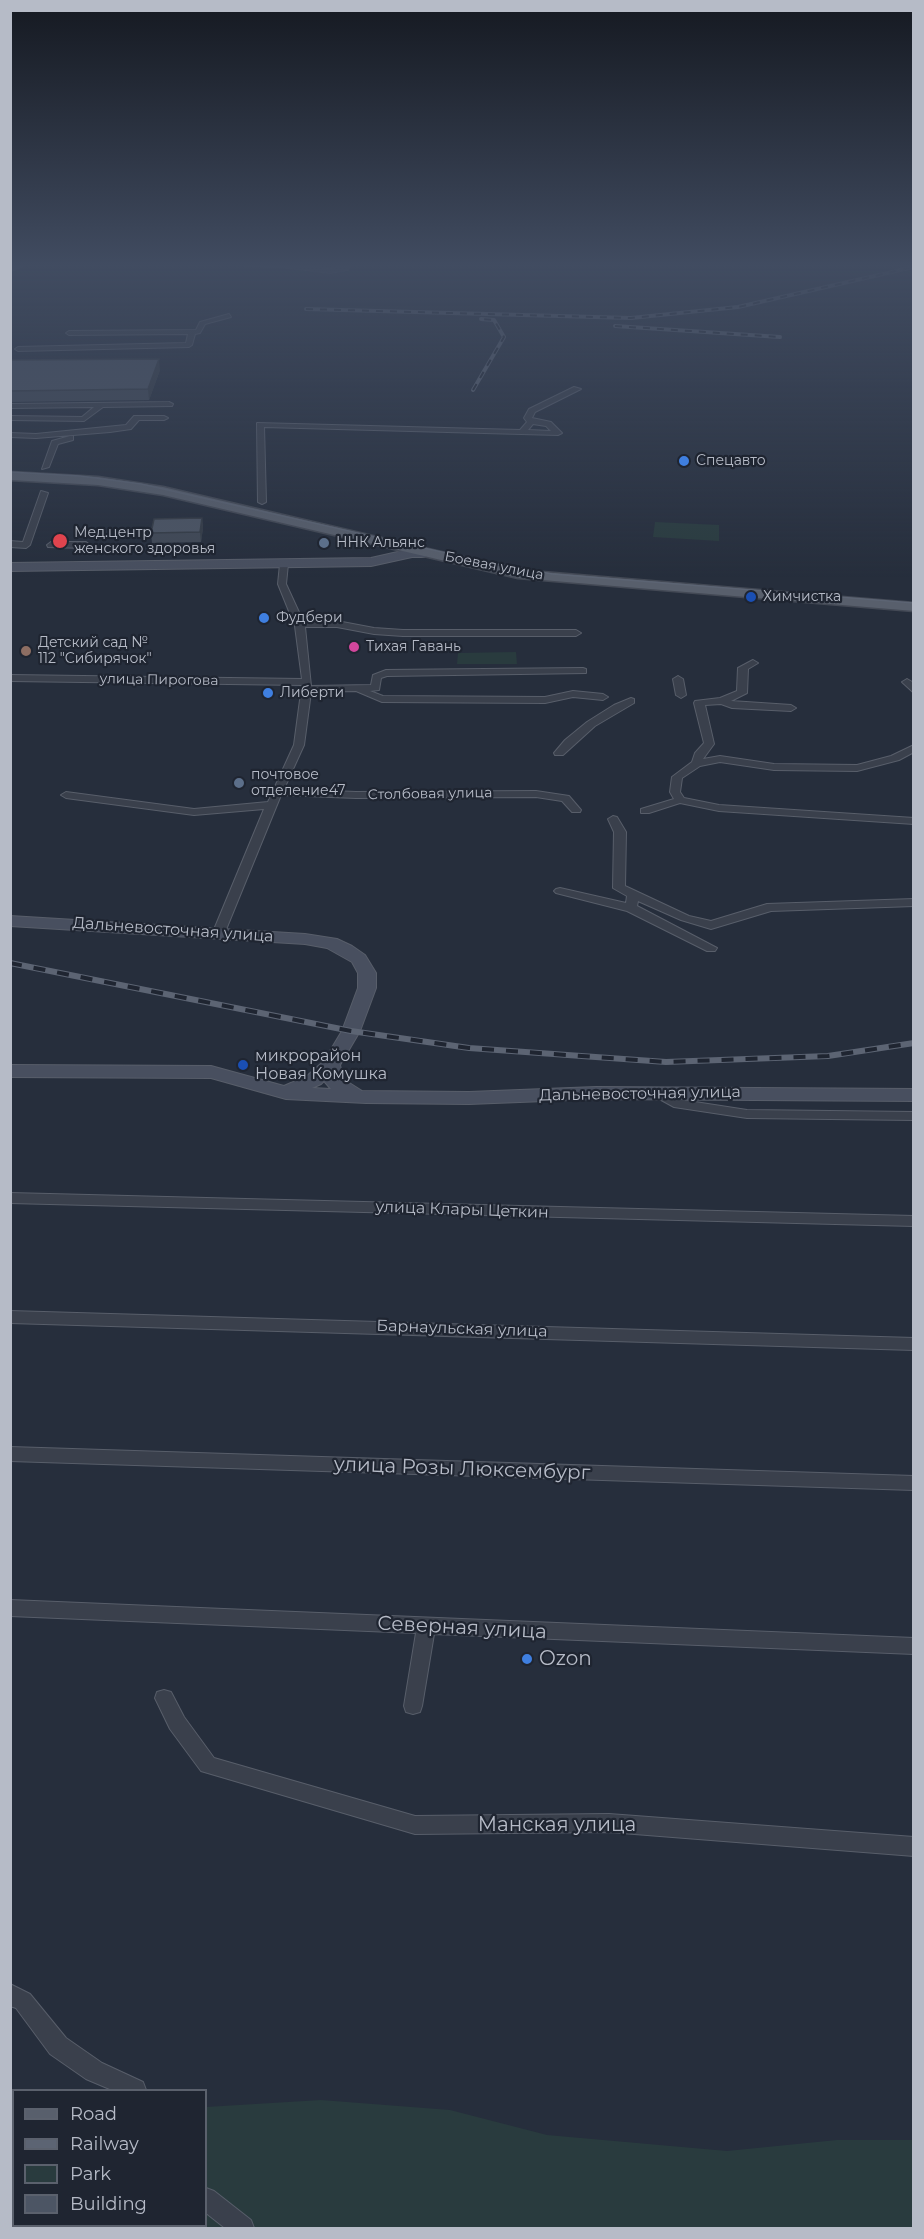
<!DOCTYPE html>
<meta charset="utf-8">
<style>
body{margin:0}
#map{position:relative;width:924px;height:2239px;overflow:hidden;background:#262e3c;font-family:Montserrat,sans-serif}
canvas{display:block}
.frame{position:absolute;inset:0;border:12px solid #b6bbc7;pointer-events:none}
.legend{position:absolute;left:12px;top:2089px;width:195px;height:138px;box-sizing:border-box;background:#1f2531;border:2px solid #5b616d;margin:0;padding:8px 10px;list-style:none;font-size:18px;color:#b6bbc7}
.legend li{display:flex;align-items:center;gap:12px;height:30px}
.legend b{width:30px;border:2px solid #5b616d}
</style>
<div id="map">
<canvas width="924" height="2239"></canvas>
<div class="frame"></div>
<ul class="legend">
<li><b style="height:8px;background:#585f6c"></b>Road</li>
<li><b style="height:8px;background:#5c6473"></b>Railway</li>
<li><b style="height:16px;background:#293b3e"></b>Park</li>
<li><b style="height:16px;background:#4c5564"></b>Building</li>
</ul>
</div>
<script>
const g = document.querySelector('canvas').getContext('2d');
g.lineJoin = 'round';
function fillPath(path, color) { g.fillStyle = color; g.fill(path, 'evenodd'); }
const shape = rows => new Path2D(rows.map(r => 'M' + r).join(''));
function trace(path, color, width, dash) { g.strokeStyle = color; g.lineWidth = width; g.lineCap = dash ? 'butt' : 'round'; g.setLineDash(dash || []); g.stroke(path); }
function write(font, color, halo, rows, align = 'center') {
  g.font = font + ' Montserrat,sans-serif'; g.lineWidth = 4.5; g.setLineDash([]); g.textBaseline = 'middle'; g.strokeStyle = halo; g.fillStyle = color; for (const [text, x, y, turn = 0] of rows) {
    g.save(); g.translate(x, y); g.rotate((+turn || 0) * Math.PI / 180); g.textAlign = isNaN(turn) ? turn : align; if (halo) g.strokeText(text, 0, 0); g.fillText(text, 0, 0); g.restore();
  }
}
fillPath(shape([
 [655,522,719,525,719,541,653,537],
 [516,652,517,664,457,664,458,653],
 [321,2100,450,2110,547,2135,727,2151,837,2140,913,2140,913,2228,11,2228,10,2137,13,2135,14,2226,206,2226,206,2107]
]), '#293b3e');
const street = shape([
 [218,264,289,264,330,269,350,264,348,270,330,273,281,267,218,264],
 [229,314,231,317,205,324,200,333,195,334,192,345,189,347,18,351,15,349,18,347,186,343,188,334,69,335,66,333,69,331,196,330,200,322,229,314],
 [574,387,581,389,535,412,532,418,551,422,562,433,558,435,264,427,266,502,262,504,258,502,257,423,520,430,527,422,524,418,529,409,574,387],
 [533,424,546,426,551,431,528,430,533,424],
 [169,402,173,404,172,406,103,407,84,421,10,420,10,416,82,417,94,407,10,408,10,404,169,402],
 [134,416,164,416,168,418,164,420,139,420,131,429,110,432,36,438,10,437,10,433,36,434,126,425,134,416],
 [70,436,73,436,73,440,58,444,49,467,42,469,52,441,70,436],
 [41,491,48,493,30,545,26,548,10,547,10,541,23,542,41,491],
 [51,542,86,542,90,545,86,548,48,547,47,545,51,542],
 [284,561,288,564,286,584,303,621,337,621,374,628,403,630,576,630,581,633,576,636,403,636,374,634,337,627,305,627,311,686,371,685,373,675,386,670,583,668,586,669,586,673,387,676,381,678,379,690,370,691,383,696,545,697,573,691,603,694,608,697,603,700,573,697,545,703,382,702,356,691,311,692,304,745,284,789,356,792,536,791,569,796,581,810,580,812,572,812,562,801,536,797,356,798,281,795,225,932,223,935,215,935,213,932,264,809,194,815,66,798,61,795,66,792,194,809,268,802,294,745,302,685,10,681,10,675,302,679,295,626,278,584,280,564,284,561],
 [753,660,758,663,748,669,747,693,731,701,791,705,796,708,791,711,732,708,721,704,705,705,714,744,703,759,720,756,774,764,857,765,891,756,914,745,914,752,899,760,857,771,774,770,720,762,700,766,682,778,680,792,684,798,719,805,914,818,914,824,719,811,680,803,649,813,641,813,641,809,674,799,670,792,672,777,692,762,695,753,704,743,694,703,695,701,720,698,737,691,738,668,753,660],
 [678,676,683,679,686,695,681,698,676,695,673,679,678,676],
 [907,679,914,683,914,693,902,682,907,679],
 [631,698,634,699,634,703,595,726,563,755,555,755,554,753,565,740,587,722,614,705,631,698],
 [613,816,617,817,626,832,625,886,689,916,711,921,767,904,914,899,914,906,771,911,711,929,681,920,638,901,637,906,717,948,715,951,707,951,627,911,556,893,554,891,556,889,560,888,626,903,627,896,613,888,614,832,608,819,613,816],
 [659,1089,682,1100,747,1110,914,1112,914,1120,747,1118,674,1107,654,1096,652,1093,654,1090,659,1089],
 [10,1193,914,1216,914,1226,10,1203,10,1193],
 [10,1311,914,1338,914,1350,10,1323,10,1311],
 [10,1447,914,1476,914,1490,10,1461,10,1447],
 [10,1600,914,1638,914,1654,434,1634,422,1706,420,1712,413,1714,406,1712,404,1706,416,1633,10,1616,10,1600],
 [164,1690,171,1692,184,1717,214,1758,415,1816,609,1814,914,1837,914,1856,609,1832,415,1834,201,1771,170,1729,155,1698,157,1692,164,1690],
 [10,1984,30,1994,66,2038,102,2063,143,2082,146,2090,112,2090,86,2079,50,2054,16,2008,10,2006,10,1984],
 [206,2188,214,2191,251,2220,254,2228,225,2228,206,2213,206,2188]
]);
const secondary = shape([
 [23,264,22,266,10,272,10,265,23,264],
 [411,549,425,549,431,553,425,557,412,557,371,566,10,571,10,563,371,558,411,549],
 [10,916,305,934,337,939,352,946,365,955,376,973,376,988,360,1031,340,1065,343,1079,362,1091,469,1092,596,1087,914,1089,914,1101,596,1099,469,1104,366,1103,286,1099,211,1078,10,1077,10,1065,211,1066,284,1086,307,1076,324,1061,342,1031,358,988,358,973,352,962,327,948,305,944,10,926,10,916],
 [324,1081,331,1089,312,1088,321,1084,324,1081]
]);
const primary = shape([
 [10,472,98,477,163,487,518,570,914,603,914,611,518,578,163,495,98,485,10,480,10,472]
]);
trace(street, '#585e6a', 2);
trace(secondary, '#585e6a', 2);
trace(primary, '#434955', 3);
fillPath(street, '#3a404c');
fillPath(secondary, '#484f5f');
fillPath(primary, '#585f6c');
trace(shape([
 [10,472,80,476,141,484,486,562,552,574,914,603]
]), '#5c6473', 1.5);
const railFar1 = shape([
 [306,309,631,318,738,307,914,267],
 [615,326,780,337],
 [473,390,504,337,494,320,481,319]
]);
const rail = shape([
 [10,963,351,1031,469,1048,666,1062,828,1056,914,1043]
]);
trace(railFar1, '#5c6473', 4);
trace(rail, '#5c6473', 6);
trace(railFar1, '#1f2531', 2, [7]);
trace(rail, '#1f2531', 4, [12]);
fillPath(shape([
 [10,360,160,370,149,400,10,402],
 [202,518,203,528,201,542,152,543,151,533]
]), '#414956');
fillPath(shape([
 [159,359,160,370,149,400,148,389],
 [202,518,203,528,201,542,200,532]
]), '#353c46');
const building = shape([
 [159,359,148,389,10,391,10,360,159,359],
 [202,518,200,532,151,533,154,519,202,518]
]);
fillPath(building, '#4c5564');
trace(building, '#353c46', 1.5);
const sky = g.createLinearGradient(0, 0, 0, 578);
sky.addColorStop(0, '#151921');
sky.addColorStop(0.46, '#414c61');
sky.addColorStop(1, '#414c6100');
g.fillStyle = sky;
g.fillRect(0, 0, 924, 578);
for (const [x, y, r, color] of [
 [684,461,6,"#3f7fe0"],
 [60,541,8,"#e0444e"],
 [324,543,6,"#5c6f8a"],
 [751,597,6,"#1a4fb4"],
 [264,618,6,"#3f7fe0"],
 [354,647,6,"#d1479c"],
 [26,651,6,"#8d6e63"],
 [268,693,6,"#3f7fe0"],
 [239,783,6,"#5c6f8a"],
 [243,1065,6,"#1a4fb4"],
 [527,1659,6,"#3f7fe0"]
]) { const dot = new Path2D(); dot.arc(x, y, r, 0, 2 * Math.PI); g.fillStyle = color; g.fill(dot); trace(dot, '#1f2531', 2); }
write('14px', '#b6bbc7', '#1f2531', [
 ["Спецавто",696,461],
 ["Мед.центр",74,533],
 ["женского здоровья",74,549],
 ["ННК Альянс",336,543],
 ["Химчистка",763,597],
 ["Фудбери",276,618],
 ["Детский сад №",38,643],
 ["112 \"Сибирячок\"",38,659],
 ["Тихая Гавань",366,647],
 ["Либерти",280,693],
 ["почтовое",251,775],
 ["отделение47",251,791]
], 'left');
write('14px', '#b6bbc7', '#1f2531', [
 ["Боевая улица",494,566,11],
 ["улица Пирогова",159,680,1],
 ["Столбовая улица",430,794,-1]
]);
write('16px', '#b6bbc7', '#1f2531', [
 ["Дальневосточная улица",173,930,4],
 ["Дальневосточная улица",640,1094,-1],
 ["улица Клары Цеткин",462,1210,2],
 ["Барнаульская улица",462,1329,2]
]);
write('16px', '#b6bbc7', '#1f2531', [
 ["микрорайон",255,1056],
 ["Новая Комушка",255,1074]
], 'left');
write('20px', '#b6bbc7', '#1f2531', [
 ["улица Розы Люксембург",462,1469,2],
 ["Северная улица",462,1628,3],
 ["Манская улица",557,1825]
]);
write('20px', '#b6bbc7', '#1f2531', [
 ["Ozon",539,1659]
], 'left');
</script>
